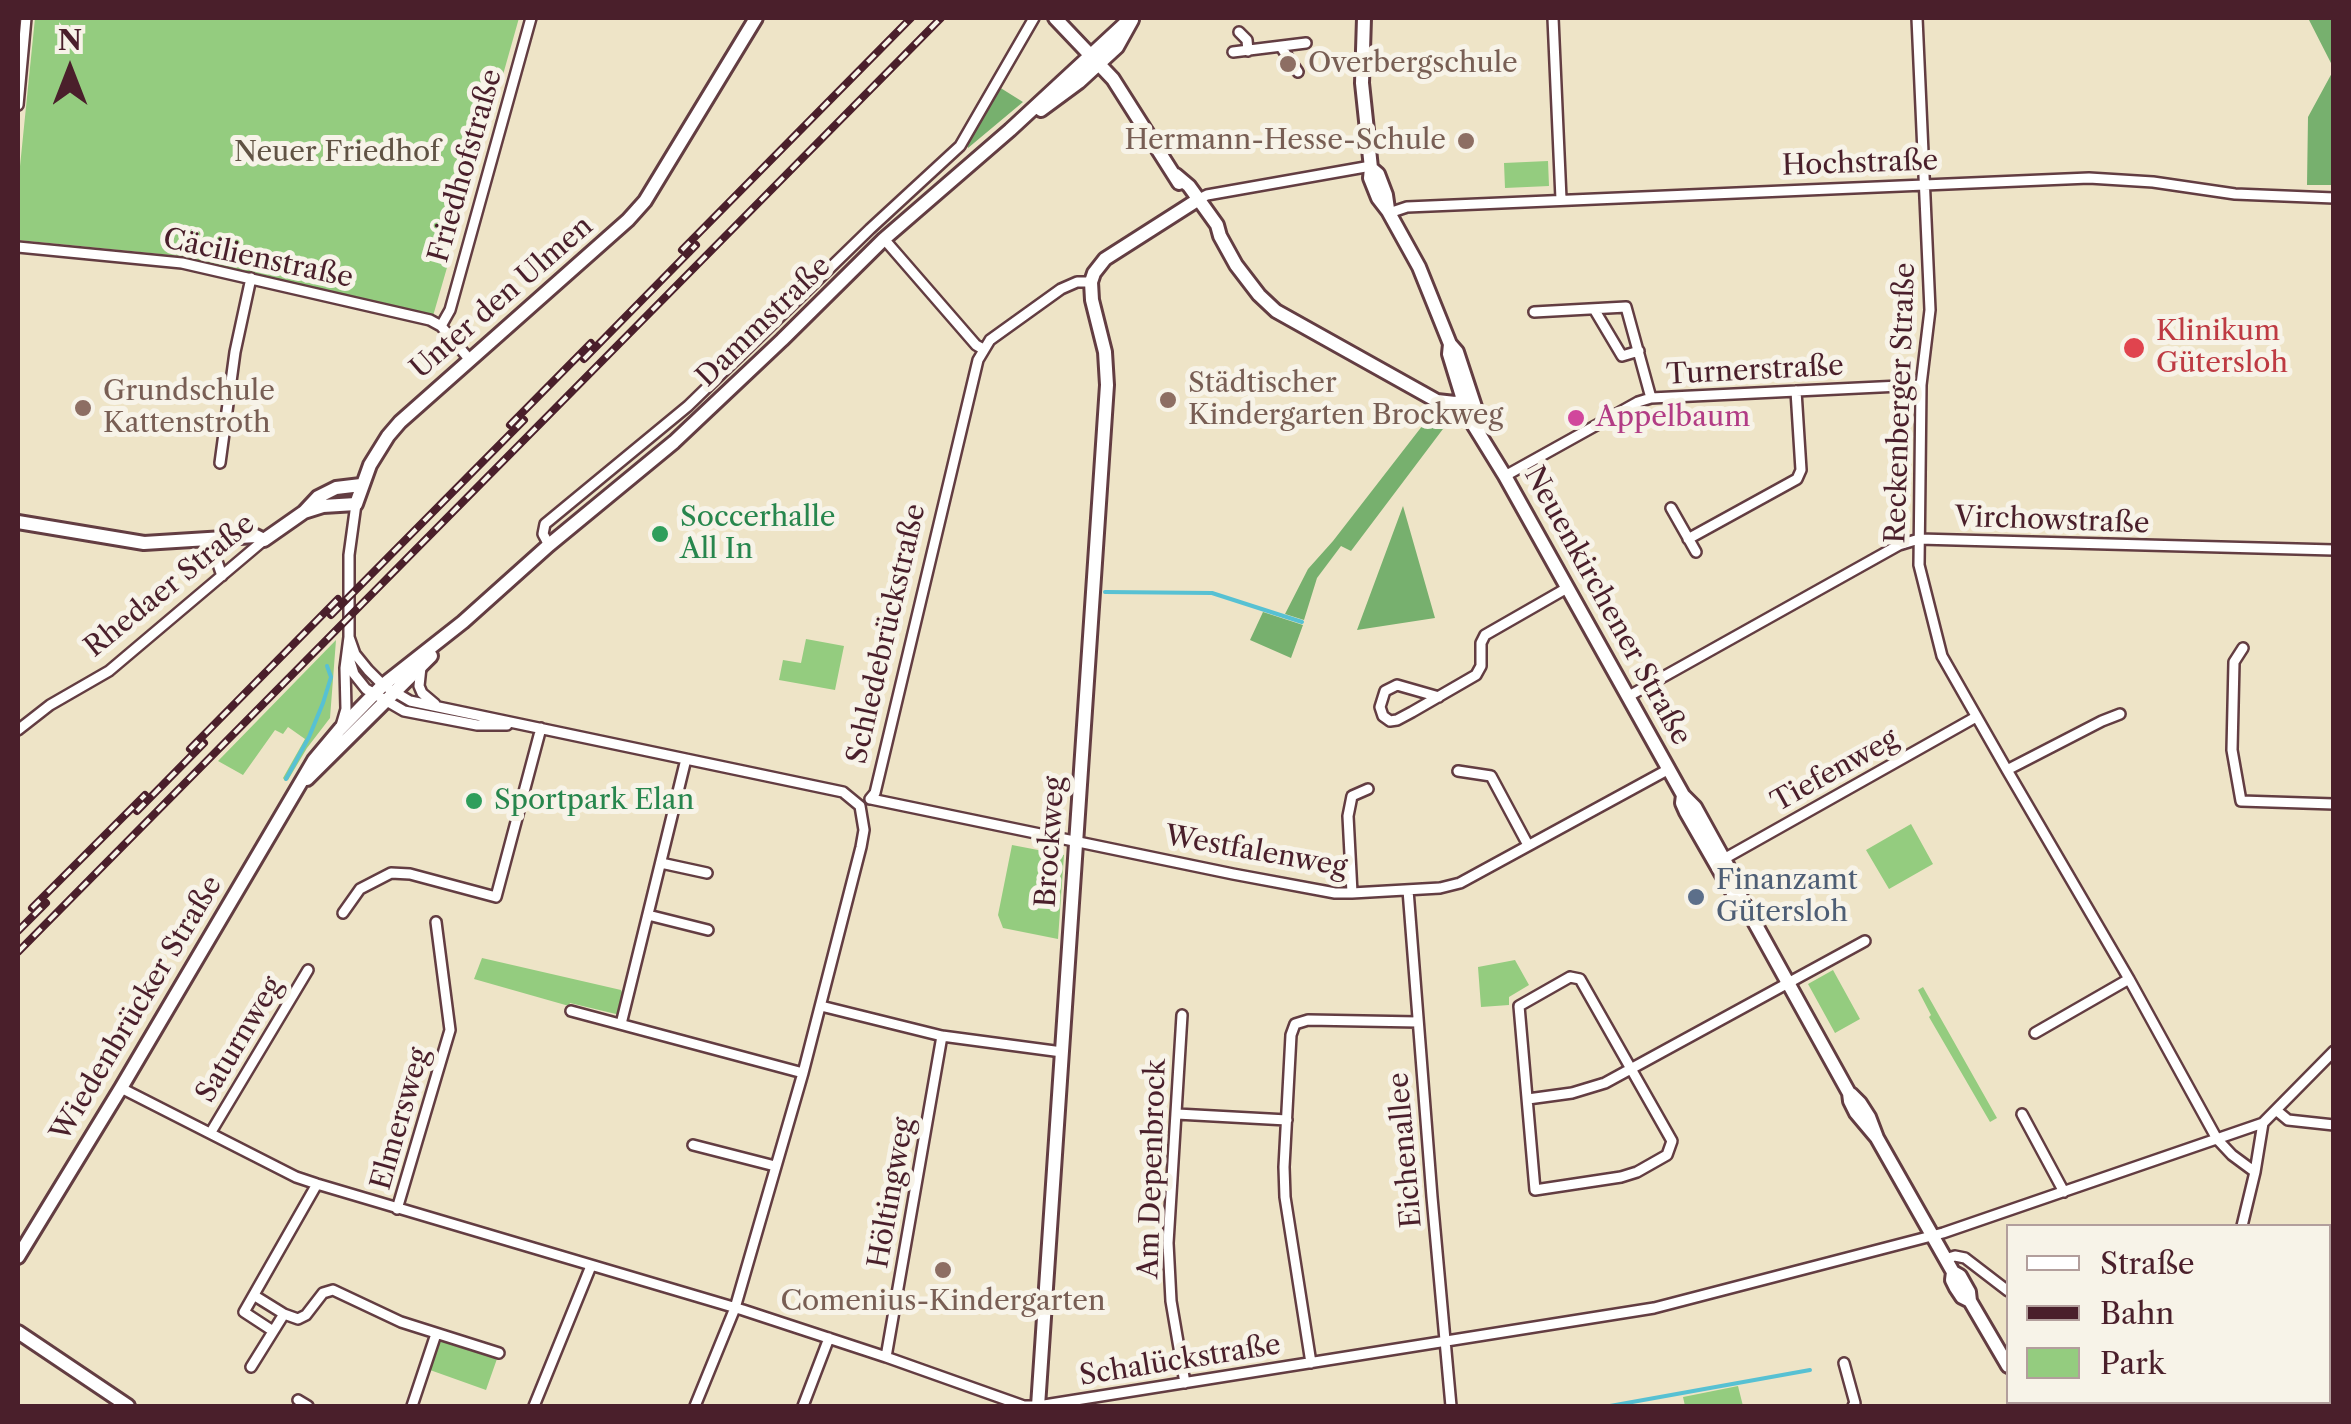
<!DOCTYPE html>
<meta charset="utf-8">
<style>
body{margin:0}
#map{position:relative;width:2351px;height:1424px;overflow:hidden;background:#eee4c7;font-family:"Libre Caslon Text",serif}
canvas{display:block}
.frame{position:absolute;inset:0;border:20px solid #4a1f2b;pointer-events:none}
.legend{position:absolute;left:2006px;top:1224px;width:325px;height:180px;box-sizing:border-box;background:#f7f3e8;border:2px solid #b29e9c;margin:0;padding:12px 18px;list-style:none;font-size:30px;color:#4a1f2b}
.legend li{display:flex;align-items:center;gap:20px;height:50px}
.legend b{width:50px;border:2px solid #b29e9c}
.north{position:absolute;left:20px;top:20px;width:100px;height:100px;-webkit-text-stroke:8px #f7f3e8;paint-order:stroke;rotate:0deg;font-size:28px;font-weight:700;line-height:40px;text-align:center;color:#4a1f2b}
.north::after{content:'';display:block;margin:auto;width:35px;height:45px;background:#4a1f2b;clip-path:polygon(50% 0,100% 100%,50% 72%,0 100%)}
</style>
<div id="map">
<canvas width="2351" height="1424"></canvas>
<div class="frame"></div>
<ul class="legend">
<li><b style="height:12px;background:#fff"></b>Straße</li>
<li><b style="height:12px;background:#4a1f2b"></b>Bahn</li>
<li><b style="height:28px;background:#94cc7f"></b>Park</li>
</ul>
<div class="north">N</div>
</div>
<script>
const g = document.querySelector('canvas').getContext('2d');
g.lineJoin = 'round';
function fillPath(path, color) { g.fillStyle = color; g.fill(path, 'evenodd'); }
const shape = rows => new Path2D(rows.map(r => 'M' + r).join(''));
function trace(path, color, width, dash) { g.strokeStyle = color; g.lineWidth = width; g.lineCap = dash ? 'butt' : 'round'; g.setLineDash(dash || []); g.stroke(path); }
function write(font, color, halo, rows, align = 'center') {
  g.font = font + ' "Libre Caslon Text",serif'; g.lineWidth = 10; g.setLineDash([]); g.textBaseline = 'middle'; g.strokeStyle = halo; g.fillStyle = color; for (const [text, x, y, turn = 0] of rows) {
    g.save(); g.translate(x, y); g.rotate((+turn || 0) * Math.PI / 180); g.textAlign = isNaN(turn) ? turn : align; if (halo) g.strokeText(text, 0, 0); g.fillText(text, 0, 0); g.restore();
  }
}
fillPath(shape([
 [35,18,519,18,497,96,493,99,492,112,433,316,181,256,18,240,18,186],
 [1548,161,1549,186,1505,188,1504,163],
 [806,639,844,646,835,690,779,680,783,660,801,663],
 [336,640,330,718,307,748,288,780,285,781,283,778,305,739,288,727,283,734,275,730,243,775,218,761],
 [1911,824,1933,864,1889,889,1866,850],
 [1012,845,1064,855,1058,939,1003,928,998,915],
 [482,958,621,990,624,996,620,1015,570,1003,569,1006,474,979],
 [1515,960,1529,985,1509,997,1509,1005,1481,1007,1478,967],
 [1833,970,1860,1019,1835,1033,1808,984],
 [1923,987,1997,1118,1990,1122,1929,1017,1931,1015,1918,990],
 [447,1339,498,1356,486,1390,430,1370,439,1345,441,1341],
 [1738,1386,1743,1406,1685,1406,1683,1397]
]), '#94cc7f');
fillPath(shape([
 [2308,18,2328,18,2333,21,2333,67],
 [2333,71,2333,185,2307,185,2308,117],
 [999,87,1023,102,968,148,967,142],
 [1433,412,1449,421,1351,551,1341,546,1317,578,1304,620,1285,614,1308,569,1333,541],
 [1403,506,1435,618,1357,630],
 [1263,612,1303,625,1291,658,1250,640]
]), '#77b06e');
trace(shape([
 [1105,592,1212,593,1302,622],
 [286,779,309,737,323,703,331,677,327,666],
 [1610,1406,1810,1370]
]), '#57c1d3', 4);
const street = shape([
 [1553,18,1561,199],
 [1917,18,1930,310,1921,385,1919,565,1942,656,2007,770,2129,979,2217,1139,2232,1155,2255,1172],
 [1239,32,1247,40,1248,51],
 [1281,47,1298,72],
 [1233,52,1306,43],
 [18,105,26,18],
 [1199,199,1207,195,1371,166],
 [1389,213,1407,207,2089,178,2153,182,2235,194,2334,198],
 [884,239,976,345,983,349],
 [18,247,182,263,430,320,441,326,470,360],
 [1594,309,1622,356,1639,351],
 [1534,312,1626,307,1651,398],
 [441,326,450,310,531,18],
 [220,463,235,352,251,278],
 [1505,476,1638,402,1651,398,1921,385],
 [1671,508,1696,552],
 [1688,539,1797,479,1801,470,1796,391],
 [201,540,215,555,222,576],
 [549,545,543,534,545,524,688,406,870,229,960,146,1034,18],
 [349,637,355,654,368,670,383,685,410,701,843,792,860,806],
 [2243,648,2234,662,2232,750,2241,801,2334,804],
 [349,658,354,674,366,689,404,711,477,725,507,725],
 [421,667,419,686,422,693,435,704],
 [1629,696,1899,545,1919,539,2334,550],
 [1439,697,1397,685,1385,691,1380,707,1383,716,1390,721,1397,720,1412,712,1476,675,1481,666,1481,643,1485,635,1567,588],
 [341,726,346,709,345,668,349,637,349,555,356,504],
 [18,730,50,705,109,671,264,540],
 [2007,770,2102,721,2120,714],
 [1458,771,1491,776,1528,845],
 [870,799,875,793,978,360,990,340,1061,289,1077,282,1091,282],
 [871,799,1233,874,1335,893,1352,893,1440,888,1460,883,1669,769],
 [1722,860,1976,717],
 [661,863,707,873],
 [1408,890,1432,1197,1451,1406],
 [1352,893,1348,816,1352,796,1368,789],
 [343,913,360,889,391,873,410,874,496,897,541,728],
 [648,915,708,930],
 [1570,977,1580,979,1672,1141,1667,1155,1637,1172,1621,1177,1535,1190,1519,1006,1570,977],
 [821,1006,942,1036,1062,1052],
 [571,1011,803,1073],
 [1182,1015,1168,1243,1171,1301,1185,1383],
 [621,1024,686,759],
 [2035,1033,2129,979],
 [121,1088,296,1177,317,1184,743,1310,886,1357,1024,1406,1038,1406,1654,1308,1943,1233,2263,1123],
 [1528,1099,1572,1093,1605,1083,1865,941],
 [2276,1110,2288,1120,2334,1125],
 [1177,1114,1287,1120],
 [2022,1114,2064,1192],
 [211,1132,308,970],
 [693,1145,775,1166],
 [397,1209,450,1030,436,922],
 [2242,1226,2255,1172,2263,1123,2334,1051],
 [2328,1248,2334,1248],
 [1945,1259,1955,1256,1965,1258,2008,1291],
 [255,1296,284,1314,298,1319,306,1315,323,1293,333,1290,401,1322,499,1353],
 [273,1331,244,1312,317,1184],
 [886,1357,942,1036],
 [1311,1363,1285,1197,1284,1167,1291,1035,1295,1024,1308,1020,1418,1022],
 [1844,1363,1855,1403,1853,1406],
 [251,1367,284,1314],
 [298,1400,308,1406],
 [2161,1402,2168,1406],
 [412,1406,436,1334],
 [534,1406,591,1266],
 [695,1406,735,1308,803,1073,861,847,864,830,860,806],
 [803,1406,829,1338],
 [2116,1406,2123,1402]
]);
const secondary = shape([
 [1055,18,1113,79,1179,183],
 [1364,18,1362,83,1371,168,1370,178,1378,198,1388,211,1419,267,1450,344,1457,352,1482,428],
 [1041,110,1079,82,1117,47,1132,20],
 [1371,168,1378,174,1386,195,1388,209],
 [1176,175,1189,186,1217,225,1220,236,1236,265,1259,295,1276,311,1437,401,1455,403,1469,399],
 [1450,344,1449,354,1468,416,1505,476,1683,795,1695,807,1737,883,1741,898,1849,1093,1850,1101,1856,1113,1877,1138],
 [304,512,323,506,356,504,370,465,388,436,400,422,628,220,645,201,756,18],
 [18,522,144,543,256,536,264,540,304,512,318,497,336,488,361,485],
 [307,779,431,656],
 [1683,795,1682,803,1686,812,1725,880,1733,893,1741,898],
 [1851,1094,1860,1103,1869,1117,1877,1138,1953,1272,1952,1280,1956,1288,1962,1297,1970,1301],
 [18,1257,121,1088,314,760,340,729,383,685,463,622,549,545,674,442,782,340,884,239,1010,130,1131,18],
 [1953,1272,1960,1276,1969,1292,1970,1301,2008,1366],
 [18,1332,128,1406],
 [2022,1402,2024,1406],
 [2031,1402,2035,1406],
 [1038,1406,1107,385,1105,352,1092,300,1091,282,1094,273,1105,259,1199,199]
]);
trace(street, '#633d42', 14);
trace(secondary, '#633d42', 18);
trace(street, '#fff', 9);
trace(secondary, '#fff', 12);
const rail = shape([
 [682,250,911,18],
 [584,359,696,245],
 [510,425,591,343],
 [331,615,524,420],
 [190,749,338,599],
 [137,811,204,743],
 [32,908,145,795],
 [18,931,46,903],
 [18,952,941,18]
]);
trace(rail, '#4a1f2b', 8);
trace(rail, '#f7f3e8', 4, [11]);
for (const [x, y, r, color] of [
 [1288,64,10,"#8d6e63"],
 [1466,141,10,"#8d6e63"],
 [2134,348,12,"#e0444e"],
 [1168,400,10,"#8d6e63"],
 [83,408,10,"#8d6e63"],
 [1576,418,10,"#d1479c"],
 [660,534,10,"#2e9e5b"],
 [474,801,10,"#2e9e5b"],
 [1696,897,10,"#5c6f8a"],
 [943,1270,10,"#8d6e63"]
]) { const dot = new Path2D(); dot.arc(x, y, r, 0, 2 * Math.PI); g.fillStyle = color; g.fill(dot); trace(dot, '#f7f3e8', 4); }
write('28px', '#785e54', '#f7f3e8', [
 ["Overbergschule",1308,64],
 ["Hermann-Hesse-Schule",1446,141,"right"],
 ["Städtischer",1188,384],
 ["Kindergarten Brockweg",1188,416],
 ["Grundschule",103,392],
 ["Kattenstroth",103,424],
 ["Comenius-Kindergarten",943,1302,"center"]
], 'left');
write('28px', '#605344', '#f7f3e8', [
 ["Neuer Friedhof",337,153]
]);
write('28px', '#4a1f2b', '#f7f3e8', [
 ["Hochstraße",1860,164,-2],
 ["Friedhofstraße",466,166,-74],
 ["Cäcilienstraße",258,259,12],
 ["Unter den Ulmen",502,298,-41],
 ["Dammstraße",764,322,-44],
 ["Turnerstraße",1755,371,-3],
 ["Reckenberger Straße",1901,403,-88],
 ["Virchowstraße",2052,521,2],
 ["Rhedaer Straße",170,586,-39],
 ["Neuenkirchener Straße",1607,606,61],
 ["Schledebrückstraße",887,634,-77],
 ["Tiefenweg",1835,771,-29],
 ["Brockweg",1051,842,-86],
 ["Westfalenweg",1256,852,10],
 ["Wiedenbrücker Straße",137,1009,-59],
 ["Saturnweg",240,1040,-59],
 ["Elmersweg",401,1119,-74],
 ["Eichenallee",1406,1150,-95],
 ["Am Depenbrock",1153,1169,-88],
 ["Höltingweg",892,1193,-80],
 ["Schalückstraße",1180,1361,-9]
]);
write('28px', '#be3a42', '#f7f3e8', [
 ["Klinikum",2156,332],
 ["Gütersloh",2156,364]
], 'left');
write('28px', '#b23c85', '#f7f3e8', [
 ["Appelbaum",1596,418]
], 'left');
write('28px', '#27864d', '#f7f3e8', [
 ["Soccerhalle",680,518],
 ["All In",680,550],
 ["Sportpark Elan",494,801]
], 'left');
write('28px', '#4e5e75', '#f7f3e8', [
 ["Finanzamt",1716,881],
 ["Gütersloh",1716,913]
], 'left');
</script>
